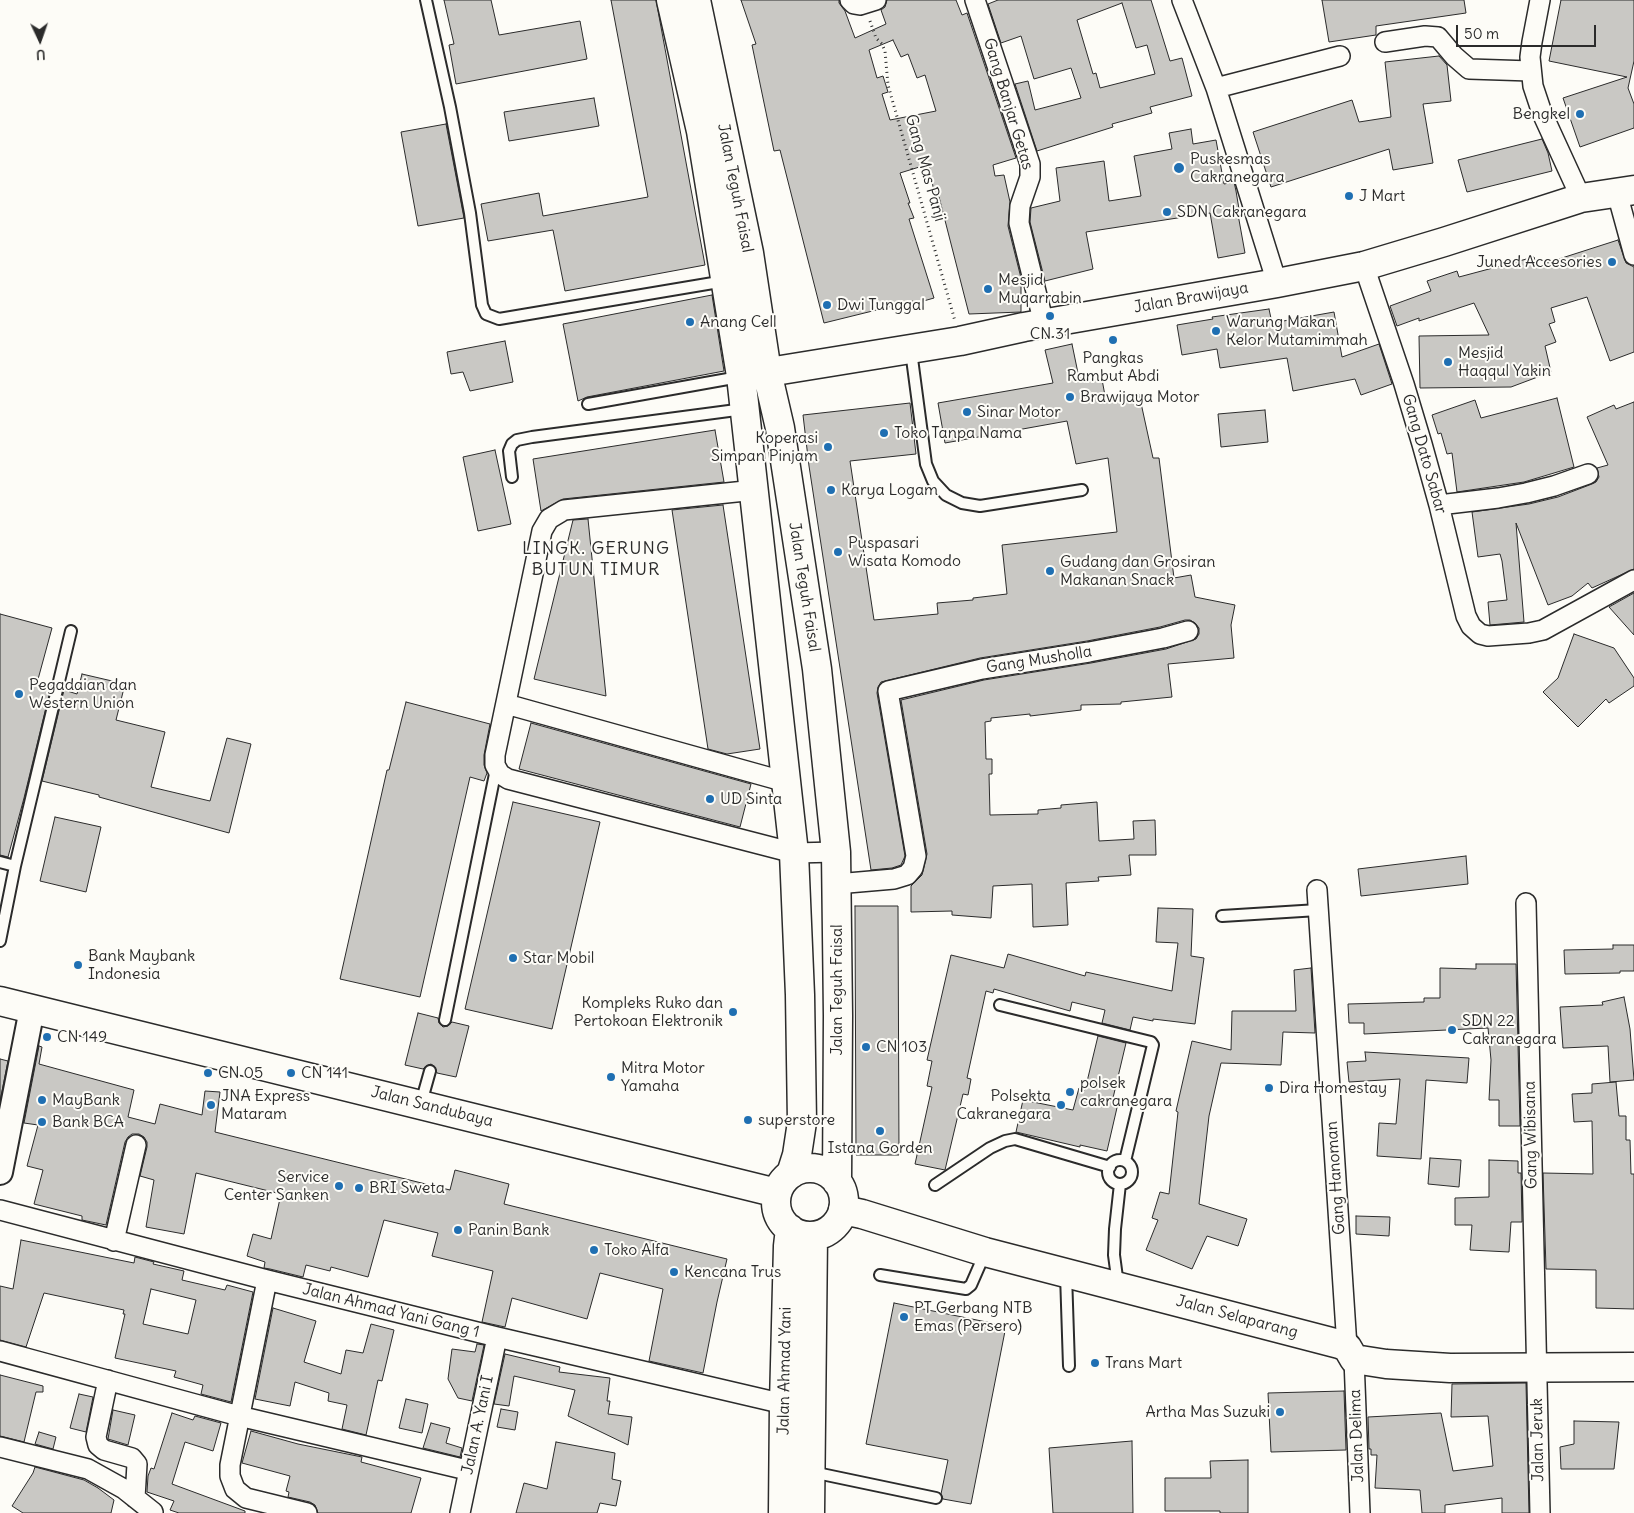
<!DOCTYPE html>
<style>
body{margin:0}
#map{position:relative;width:1634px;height:1513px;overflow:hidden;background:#fdfcf7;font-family:Delius,sans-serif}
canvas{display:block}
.north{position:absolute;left:15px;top:15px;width:50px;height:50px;-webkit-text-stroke:4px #fdfcf7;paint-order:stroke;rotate:177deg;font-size:14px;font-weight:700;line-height:20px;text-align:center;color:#2b2b2b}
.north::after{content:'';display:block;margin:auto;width:18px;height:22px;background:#2b2b2b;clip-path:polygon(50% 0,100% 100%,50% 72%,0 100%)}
.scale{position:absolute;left:1456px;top:25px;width:140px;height:22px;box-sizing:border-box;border:2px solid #2b2b2b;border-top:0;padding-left:6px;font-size:15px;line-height:18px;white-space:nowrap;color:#2b2b2b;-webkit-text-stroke:4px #fdfcf7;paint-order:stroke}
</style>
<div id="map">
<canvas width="1634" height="1513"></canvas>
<div class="north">U</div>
<div class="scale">50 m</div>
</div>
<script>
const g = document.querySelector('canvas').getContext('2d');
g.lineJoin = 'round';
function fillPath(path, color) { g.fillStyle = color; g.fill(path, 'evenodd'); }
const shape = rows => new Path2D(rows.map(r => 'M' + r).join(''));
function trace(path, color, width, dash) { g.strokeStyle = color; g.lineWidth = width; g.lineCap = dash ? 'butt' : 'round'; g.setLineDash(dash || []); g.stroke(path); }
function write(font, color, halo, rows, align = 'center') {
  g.font = font + ' Delius,sans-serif'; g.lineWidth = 4; g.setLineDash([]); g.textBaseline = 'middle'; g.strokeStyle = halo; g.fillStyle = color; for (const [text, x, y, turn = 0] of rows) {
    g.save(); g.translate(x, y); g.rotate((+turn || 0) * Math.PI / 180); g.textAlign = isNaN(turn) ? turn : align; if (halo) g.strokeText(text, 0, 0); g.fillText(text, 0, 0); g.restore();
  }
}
const building = shape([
 [444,0,491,0,499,35,580,21,587,59,456,84,449,45,454,44,444,0],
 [611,0,656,0,705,265,565,291,553,230,488,241,481,204,539,193,543,216,648,197,611,0],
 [741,0,839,0,839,3,845,11,855,38,886,24,881,10,885,7,887,0,956,0,962,15,967,13,1016,158,993,165,995,176,1004,175,1010,202,1008,226,1023,286,1021,286,1021,312,969,314,939,197,935,198,929,164,900,173,910,203,908,203,914,218,909,219,934,298,913,304,913,301,824,323,780,150,774,151,752,45,756,44,741,0],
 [893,40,901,57,908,54,917,78,925,75,936,111,890,120,882,94,888,92,883,76,877,78,869,50,893,40],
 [998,0,1151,0,1170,61,1182,58,1192,96,1150,107,1152,113,1112,124,1113,127,1037,151,1015,84,1028,81,1035,110,1081,98,1071,68,1034,79,1021,36,1001,43,988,4,998,0],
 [1122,3,1136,48,1147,45,1155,74,1100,88,1096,73,1093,74,1077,20,1122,3],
 [1322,0,1464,0,1466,13,1376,26,1376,35,1329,42,1322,0],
 [1561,0,1634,0,1634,61,1628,88,1634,104,1634,128,1580,147,1563,98,1627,77,1549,61,1561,0],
 [1439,56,1447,65,1451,101,1423,104,1433,163,1393,170,1389,149,1271,187,1253,132,1352,100,1359,122,1391,117,1385,62,1439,56],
 [594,98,599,126,509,141,504,112,594,98],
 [446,124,464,218,418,226,401,132,446,124],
 [1191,129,1193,144,1216,140,1224,184,1234,182,1236,191,1239,209,1237,209,1245,253,1218,258,1210,213,1086,232,1093,269,1045,281,1030,222,1031,208,1060,201,1056,168,1104,161,1109,201,1141,196,1134,156,1172,149,1169,133,1191,129],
 [1542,139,1548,153,1552,171,1467,192,1458,160,1542,139],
 [1618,240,1626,263,1634,267,1634,352,1610,361,1587,297,1551,308,1555,322,1549,324,1556,342,1545,346,1551,372,1511,387,1420,388,1419,336,1489,335,1474,303,1419,321,1419,318,1397,326,1390,306,1431,291,1427,281,1457,271,1459,277,1534,257,1537,266,1618,240],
 [712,295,724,371,587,397,578,401,563,324,712,295],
 [1269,309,1272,323,1334,312,1342,357,1379,344,1392,384,1361,395,1355,379,1293,391,1287,358,1220,368,1217,349,1182,355,1177,325,1213,319,1212,317,1269,309],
 [505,341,513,382,470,391,463,372,451,374,447,352,505,341],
 [1072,344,1079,378,1101,374,1106,401,1139,394,1153,458,1159,458,1174,578,1191,575,1195,597,1235,605,1231,625,1234,658,1168,664,1172,697,1121,702,1121,704,1081,705,1081,710,1030,716,1030,714,991,718,991,721,985,722,986,759,992,759,992,774,989,774,990,815,1038,814,1038,810,1061,808,1061,805,1097,802,1099,841,1134,839,1133,821,1155,820,1156,855,1129,855,1131,875,1098,877,1099,881,1066,883,1068,925,1033,927,1032,884,993,886,991,918,952,915,952,911,911,912,911,886,922,875,927,854,901,700,984,680,1091,663,1166,649,1196,639,1199,634,1199,628,1195,623,1190,620,1185,620,1160,627,1087,641,980,658,881,682,878,687,877,693,905,856,901,865,892,868,871,870,809,466,803,415,910,403,916,454,850,461,874,620,938,614,937,603,973,600,973,598,1007,594,1002,545,1117,532,1108,458,1076,464,1067,421,945,443,938,403,1053,383,1045,350,1072,344],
 [1557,398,1574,467,1524,482,1457,492,1452,453,1447,454,1441,433,1438,434,1432,415,1475,400,1481,418,1557,398],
 [1634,402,1634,569,1592,588,1588,583,1572,596,1548,605,1516,523,1524,622,1490,625,1488,602,1507,600,1502,561,1500,554,1478,557,1472,512,1529,504,1558,497,1592,484,1596,482,1599,477,1597,468,1608,465,1587,417,1614,405,1616,409,1634,402],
 [1265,410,1268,442,1221,447,1218,414,1265,410],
 [715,430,724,482,563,499,541,511,533,459,715,430],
 [495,450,511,524,478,531,463,457,495,450],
 [723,505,760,749,727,754,708,749,672,510,723,505],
 [588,519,606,696,534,679,573,520,588,519],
 [1634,593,1634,635,1609,607,1634,593],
 [0,614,52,628,37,683,51,687,24,798,8,857,0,855,0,614],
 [1574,634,1614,648,1634,678,1634,686,1609,703,1606,699,1578,727,1543,692,1558,678,1574,634],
 [82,674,125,684,116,720,165,732,151,787,210,801,227,738,251,744,229,833,99,797,99,795,42,781,64,690,77,694,82,674],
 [406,702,490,724,484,755,484,765,487,773,484,781,470,777,420,997,340,979,387,770,389,770,406,702],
 [531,723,751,784,740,827,519,769,531,723],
 [513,802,600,822,552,1029,465,1009,513,802],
 [55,817,101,827,86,892,40,881,55,817],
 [1466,856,1468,884,1361,896,1358,869,1466,856],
 [855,906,898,906,899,1155,856,1155,855,906],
 [1158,908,1193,909,1191,956,1204,958,1195,1024,1153,1019,1153,1021,1133,1017,1130,1030,1102,1023,1105,1010,1072,1002,1070,1011,994,989,993,993,986,991,967,1078,971,1079,968,1095,963,1094,945,1170,915,1164,932,1087,927,1086,932,1061,927,1060,951,955,1004,968,1008,954,1085,976,1086,972,1172,991,1178,943,1156,942,1158,908],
 [1613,945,1634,945,1634,971,1620,971,1620,973,1565,974,1564,950,1613,949,1613,945],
 [1476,964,1516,964,1520,1126,1499,1126,1499,1100,1489,1100,1491,1060,1488,1028,1364,1034,1364,1023,1349,1023,1348,1004,1424,1002,1424,998,1440,998,1440,968,1476,969,1476,964],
 [1311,968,1315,1033,1283,1032,1281,1065,1221,1063,1209,1116,1199,1204,1247,1219,1238,1246,1207,1236,1192,1269,1146,1250,1158,1220,1152,1218,1160,1192,1169,1194,1178,1112,1176,1111,1192,1041,1231,1050,1232,1011,1296,1011,1294,970,1311,968],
 [1624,997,1630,1029,1634,1080,1610,1082,1608,1046,1563,1048,1560,1007,1603,1005,1602,1002,1624,997],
 [418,1013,438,1018,439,1023,443,1027,448,1026,452,1022,469,1026,456,1077,437,1073,435,1067,431,1064,426,1066,423,1069,405,1065,418,1013],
 [1098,1036,1126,1043,1113,1098,1119,1099,1107,1151,1080,1145,1080,1147,1016,1132,1023,1100,1073,1110,1079,1088,1085,1090,1098,1036],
 [39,1046,42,1047,39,1064,134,1090,128,1117,155,1124,160,1104,202,1115,205,1091,220,1092,215,1132,450,1190,455,1170,509,1184,504,1204,727,1259,717,1302,703,1373,649,1361,663,1289,600,1273,587,1319,512,1298,505,1327,482,1322,493,1271,432,1256,438,1233,384,1220,368,1277,331,1267,330,1271,306,1265,303,1277,270,1269,264,1268,265,1262,247,1256,253,1234,271,1239,281,1194,196,1173,184,1234,146,1227,154,1180,140,1176,147,1147,147,1142,144,1137,139,1134,132,1134,128,1137,125,1142,106,1225,82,1220,82,1216,34,1204,43,1170,27,1166,38,1125,24,1123,39,1046],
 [1365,1052,1469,1058,1467,1083,1426,1080,1421,1159,1377,1156,1379,1123,1396,1124,1400,1079,1349,1082,1347,1062,1366,1061,1365,1052],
 [0,1059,8,1061,0,1101,0,1059],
 [1616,1082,1619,1116,1626,1116,1626,1140,1630,1140,1631,1174,1634,1174,1634,1309,1596,1308,1596,1270,1546,1269,1543,1173,1593,1174,1592,1121,1574,1122,1572,1094,1592,1093,1592,1084,1616,1082],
 [1430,1158,1461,1160,1459,1187,1428,1184,1430,1158],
 [1489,1160,1518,1161,1518,1173,1521,1173,1522,1222,1511,1222,1509,1252,1470,1250,1472,1225,1455,1225,1455,1198,1489,1197,1489,1160],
 [1356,1216,1390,1217,1389,1236,1356,1234,1356,1216],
 [21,1240,134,1263,135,1257,154,1262,153,1264,184,1271,182,1280,225,1290,227,1285,253,1292,231,1402,201,1394,203,1385,174,1377,176,1371,115,1358,125,1314,123,1314,124,1310,44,1293,26,1347,0,1340,0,1286,13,1289,21,1240],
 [151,1289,196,1300,188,1334,143,1324,151,1289],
 [894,1303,1006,1326,971,1504,943,1499,941,1494,948,1460,866,1444,894,1303],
 [273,1308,316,1321,304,1362,341,1374,346,1350,363,1353,371,1324,394,1330,382,1381,378,1380,366,1435,342,1429,347,1405,328,1401,329,1393,295,1382,290,1406,255,1399,273,1308],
 [477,1344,484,1345,472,1401,458,1398,448,1379,452,1349,475,1352,477,1344],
 [505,1354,560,1367,559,1372,610,1378,607,1401,610,1401,608,1414,632,1417,628,1445,568,1416,575,1390,514,1376,509,1406,494,1404,505,1354],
 [0,1375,43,1386,43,1392,36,1392,24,1442,0,1436,0,1375],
 [1526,1383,1529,1513,1502,1513,1502,1498,1445,1505,1445,1513,1422,1513,1420,1490,1375,1488,1377,1455,1371,1455,1371,1449,1369,1449,1368,1417,1441,1413,1453,1471,1493,1466,1488,1416,1451,1417,1452,1384,1526,1383],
 [1344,1391,1346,1450,1271,1452,1268,1393,1344,1391],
 [79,1394,93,1397,86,1432,70,1428,79,1394],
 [406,1399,428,1404,422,1433,399,1428,406,1399],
 [501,1409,518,1412,515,1430,497,1427,501,1409],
 [113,1410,135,1415,128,1445,108,1439,113,1410],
 [172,1413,193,1420,195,1416,221,1423,213,1451,185,1442,172,1484,245,1511,245,1513,179,1513,170,1510,174,1501,147,1492,148,1476,151,1468,154,1469,172,1413],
 [1574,1421,1619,1422,1614,1469,1561,1469,1560,1447,1574,1444,1574,1421],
 [431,1423,450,1428,446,1443,462,1448,460,1457,423,1448,431,1423],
 [251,1431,298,1444,362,1457,361,1462,421,1478,411,1513,318,1513,315,1505,310,1502,288,1497,289,1492,286,1491,290,1476,242,1463,251,1431],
 [39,1432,56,1437,53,1449,35,1444,39,1432],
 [1132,1441,1133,1513,1053,1513,1049,1448,1132,1441],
 [556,1442,615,1453,612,1479,621,1481,616,1506,600,1503,597,1513,516,1513,524,1483,547,1489,556,1442],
 [1248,1460,1248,1513,1220,1513,1220,1511,1165,1511,1165,1478,1211,1478,1210,1461,1248,1460],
 [35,1467,84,1480,98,1488,114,1500,111,1513,23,1513,12,1506,33,1473,35,1467]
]);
fillPath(building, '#c9c8c4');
trace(building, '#2b2b2b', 1);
const service = shape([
 [426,0,450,107,470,213,482,305,486,314,499,319,725,281],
 [911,351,926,464,933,481,946,495,962,503,980,506,1082,490],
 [588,404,739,377],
 [512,477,509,451,512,444,517,440,532,437,744,409],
 [0,862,15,866],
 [1222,916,1318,910],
 [0,941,15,866,71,631],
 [1000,1005,1151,1042,1153,1045,1125,1161],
 [445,1020,496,769],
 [421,1103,430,1071],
 '1108 1172a12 12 0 1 1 24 0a12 12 0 1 1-24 0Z',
 [935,1185,990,1148,1005,1141,1015,1139,1110,1167],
 [1066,1274,1069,1366],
 [880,1275,966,1289,971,1285,985,1253],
 [1118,1285,1114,1255,1115,1229,1120,1184],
 [812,1472,936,1498]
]);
const minor = shape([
 [850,0,854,4,860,5,876,0],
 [975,0,1030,164,1030,177,1020,206,1019,223,1044,324],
 [1182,0,1216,88,1277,283],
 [1540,0,1532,42,1530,57,1533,86,1542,113,1581,198],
 [1385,42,1425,36,1438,37,1454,56,1469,69,1531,71],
 [1216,88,1340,56],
 [1617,193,1634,255],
 [1364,266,1404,384,1422,444,1439,505,1466,616,1471,626,1480,634,1488,636,1529,633,1543,630,1634,580],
 [755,490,564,510,549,519,542,531,495,755,495,765,500,774,508,779,794,853,836,852],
 [1439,505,1498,498,1526,493,1554,486,1588,474],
 [506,704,786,782],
 [836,884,894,879,907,875,913,868,916,856,888,691,982,669,1089,652,1163,638,1188,631],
 [1317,890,1347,1347],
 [1526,903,1540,1513],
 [0,1210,267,1280,497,1337,784,1404],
 [114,1241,136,1145],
 [267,1280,230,1465,230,1476,235,1489,246,1498,307,1513],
 [0,1351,239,1416,467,1470],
 [1354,1359,1360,1513],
 [108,1380,96,1437,98,1445,104,1450,132,1458,137,1464,135,1498],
 [0,1447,88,1469,124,1489,153,1512],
 [460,1513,497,1337]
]);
const tertiary = shape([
 [0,1172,32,1009]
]);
const primary = shape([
 [744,376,960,341,1024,327,1277,283,1364,266,1444,242,1581,198,1634,190],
 [843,1210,862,1214,985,1252,1339,1344,1347,1347,1354,1359,1386,1364,1450,1368,1634,1367]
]);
const trunk = shape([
 [671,0,701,131,741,376,794,853,800,995,802,1122,797,1155,791,1174],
 [696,0,749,253,767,372,780,428,817,669,836,852,838,1016,837,1182],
 [0,1001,777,1193],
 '776 1202a34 34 0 1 1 68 0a34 34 0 1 1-68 0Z',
 [783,1513,784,1404,788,1246,790,1229],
 [810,1513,813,1236]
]);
trace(service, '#2b2b2b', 14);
trace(minor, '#2b2b2b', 22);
trace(tertiary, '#2b2b2b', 28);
trace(primary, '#2b2b2b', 31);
trace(trunk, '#2b2b2b', 31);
trace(shape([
 [870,21,876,38,882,44,885,51,888,85,955,321]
]), '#2b2b2b', 3, [1, 4]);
trace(service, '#fdfcf7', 10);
trace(minor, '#fdfcf7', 19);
trace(tertiary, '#fdfcf7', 24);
trace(primary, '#fdfcf7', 28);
trace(trunk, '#fdfcf7', 28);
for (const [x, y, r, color] of [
 [1580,114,5,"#1f6fb2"],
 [1179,168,6,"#1f6fb2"],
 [1349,196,5,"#1f6fb2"],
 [1167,212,5,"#1f6fb2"],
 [1612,262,5,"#1f6fb2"],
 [988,289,5,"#1f6fb2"],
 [827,305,5,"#1f6fb2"],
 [1050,316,5,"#1f6fb2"],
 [690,322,5,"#1f6fb2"],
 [1216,331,5,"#1f6fb2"],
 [1113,340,5,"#1f6fb2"],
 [1448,362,5,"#1f6fb2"],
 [1070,397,5,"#1f6fb2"],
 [967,412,5,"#1f6fb2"],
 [884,433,5,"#1f6fb2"],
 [828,447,5,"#1f6fb2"],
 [831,490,5,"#1f6fb2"],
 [838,552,5,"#1f6fb2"],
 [1050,571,5,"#1f6fb2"],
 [19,694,5,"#1f6fb2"],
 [710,799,5,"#1f6fb2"],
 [513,958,5,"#1f6fb2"],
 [78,965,5,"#1f6fb2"],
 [733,1012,5,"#1f6fb2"],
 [1452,1030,5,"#1f6fb2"],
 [47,1037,5,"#1f6fb2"],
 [866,1047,5,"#1f6fb2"],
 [208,1073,5,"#1f6fb2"],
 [291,1073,5,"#1f6fb2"],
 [611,1077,5,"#1f6fb2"],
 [1269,1088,5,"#1f6fb2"],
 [1070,1092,5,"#1f6fb2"],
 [42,1100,5,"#1f6fb2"],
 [211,1105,5,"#1f6fb2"],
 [1061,1105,5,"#1f6fb2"],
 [748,1120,5,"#1f6fb2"],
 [42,1122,5,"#1f6fb2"],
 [880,1131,5,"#1f6fb2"],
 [339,1186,5,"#1f6fb2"],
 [359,1188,5,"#1f6fb2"],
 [458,1230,5,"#1f6fb2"],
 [594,1250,5,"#1f6fb2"],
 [674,1272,5,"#1f6fb2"],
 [904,1317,5,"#1f6fb2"],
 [1095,1363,5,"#1f6fb2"],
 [1280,1412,5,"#1f6fb2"]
]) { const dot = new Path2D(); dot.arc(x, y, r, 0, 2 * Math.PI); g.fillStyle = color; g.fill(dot); trace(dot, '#fdfcf7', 2); }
write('16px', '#2b2b2b', '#fdfcf7', [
 ["Gang Banjar Getas",1008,104,73],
 ["Gang Mas Panji",925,168,74],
 ["Jalan Teguh Faisal",735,188,79],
 ["Jalan Brawijaya",1191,298,-10],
 ["Gang Dato Sabar",1424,454,74],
 ["Jalan Teguh Faisal",804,587,81],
 ["Gang Musholla",1039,660,-9],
 ["Jalan Teguh Faisal",837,990,-90],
 ["Jalan Sandubaya",432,1107,14],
 ["Gang Wibisana",1531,1135,-91],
 ["Gang Hanoman",1336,1178,-94],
 ["Jalan Ahmad Yani Gang 1",391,1311,14],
 ["Jalan Selaparang",1237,1317,15],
 ["Jalan Ahmad Yani",785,1371,-89],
 ["Jalan A. Yani I",478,1425,-78],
 ["Jalan Delima",1357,1436,-92],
 ["Jalan Jeruk",1538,1440,-91]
]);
write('16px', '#2b2b2b', '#fdfcf7', [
 ["Bengkel",1570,114,"right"],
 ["Puskesmas",1190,159],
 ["Cakranegara",1190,177],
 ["J Mart",1359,196],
 ["SDN Cakranegara",1177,212],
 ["Juned Accesories",1602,262,"right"],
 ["Mesjid",998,280],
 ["Muqarrabin",998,298],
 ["Dwi Tunggal",837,305],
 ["Anang Cell",700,322],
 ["Warung Makan",1226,322],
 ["Kelor Mutamimmah",1226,340],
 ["CN 31",1050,334,"center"],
 ["Mesjid",1458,353],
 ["Haqqul Yakin",1458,371],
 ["Pangkas",1113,358,"center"],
 ["Rambut Abdi",1113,376,"center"],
 ["Brawijaya Motor",1080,397],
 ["Sinar Motor",977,412],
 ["Toko Tanpa Nama",894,433],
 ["Koperasi",818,438,"right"],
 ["Simpan Pinjam",818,456,"right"],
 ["Karya Logam",841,490],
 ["Puspasari",848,543],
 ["Wisata Komodo",848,561],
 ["Gudang dan Grosiran",1060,562],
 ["Makanan Snack",1060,580],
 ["Pegadaian dan",29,685],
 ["Western Union",29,703],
 ["UD Sinta",720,799],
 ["Bank Maybank",88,956],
 ["Indonesia",88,974],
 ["Star Mobil",523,958],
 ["Kompleks Ruko dan",723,1003,"right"],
 ["Pertokoan Elektronik",723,1021,"right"],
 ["SDN 22",1462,1021],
 ["Cakranegara",1462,1039],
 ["CN 149",57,1037],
 ["CN 103",876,1047],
 ["Mitra Motor",621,1068],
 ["Yamaha",621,1086],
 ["CN 05",218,1073],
 ["CN 141",301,1073],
 ["polsek",1080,1083],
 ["cakranegara",1080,1101],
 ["Dira Homestay",1279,1088],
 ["JNA Express",221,1096],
 ["Mataram",221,1114],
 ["Polsekta",1051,1096,"right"],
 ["Cakranegara",1051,1114,"right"],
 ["MayBank",52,1100],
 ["superstore",758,1120],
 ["Bank BCA",52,1122],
 ["Istana Gorden",880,1148,"center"],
 ["Service",329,1177,"right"],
 ["Center Sanken",329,1195,"right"],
 ["BRI Sweta",369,1188],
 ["Panin Bank",468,1230],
 ["Toko Alfa",604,1250],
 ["Kencana Trus",684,1272],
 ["PT Gerbang NTB",914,1308],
 ["Emas (Persero)",914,1326],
 ["Trans Mart",1105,1363],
 ["Artha Mas Suzuki",1270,1412,"right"]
], 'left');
g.letterSpacing = '1px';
write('18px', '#2b2b2b', '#fdfcf7', [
 ["LINGK. GERUNG",596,549],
 ["BUTUN TIMUR",596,570]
]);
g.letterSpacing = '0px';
</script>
